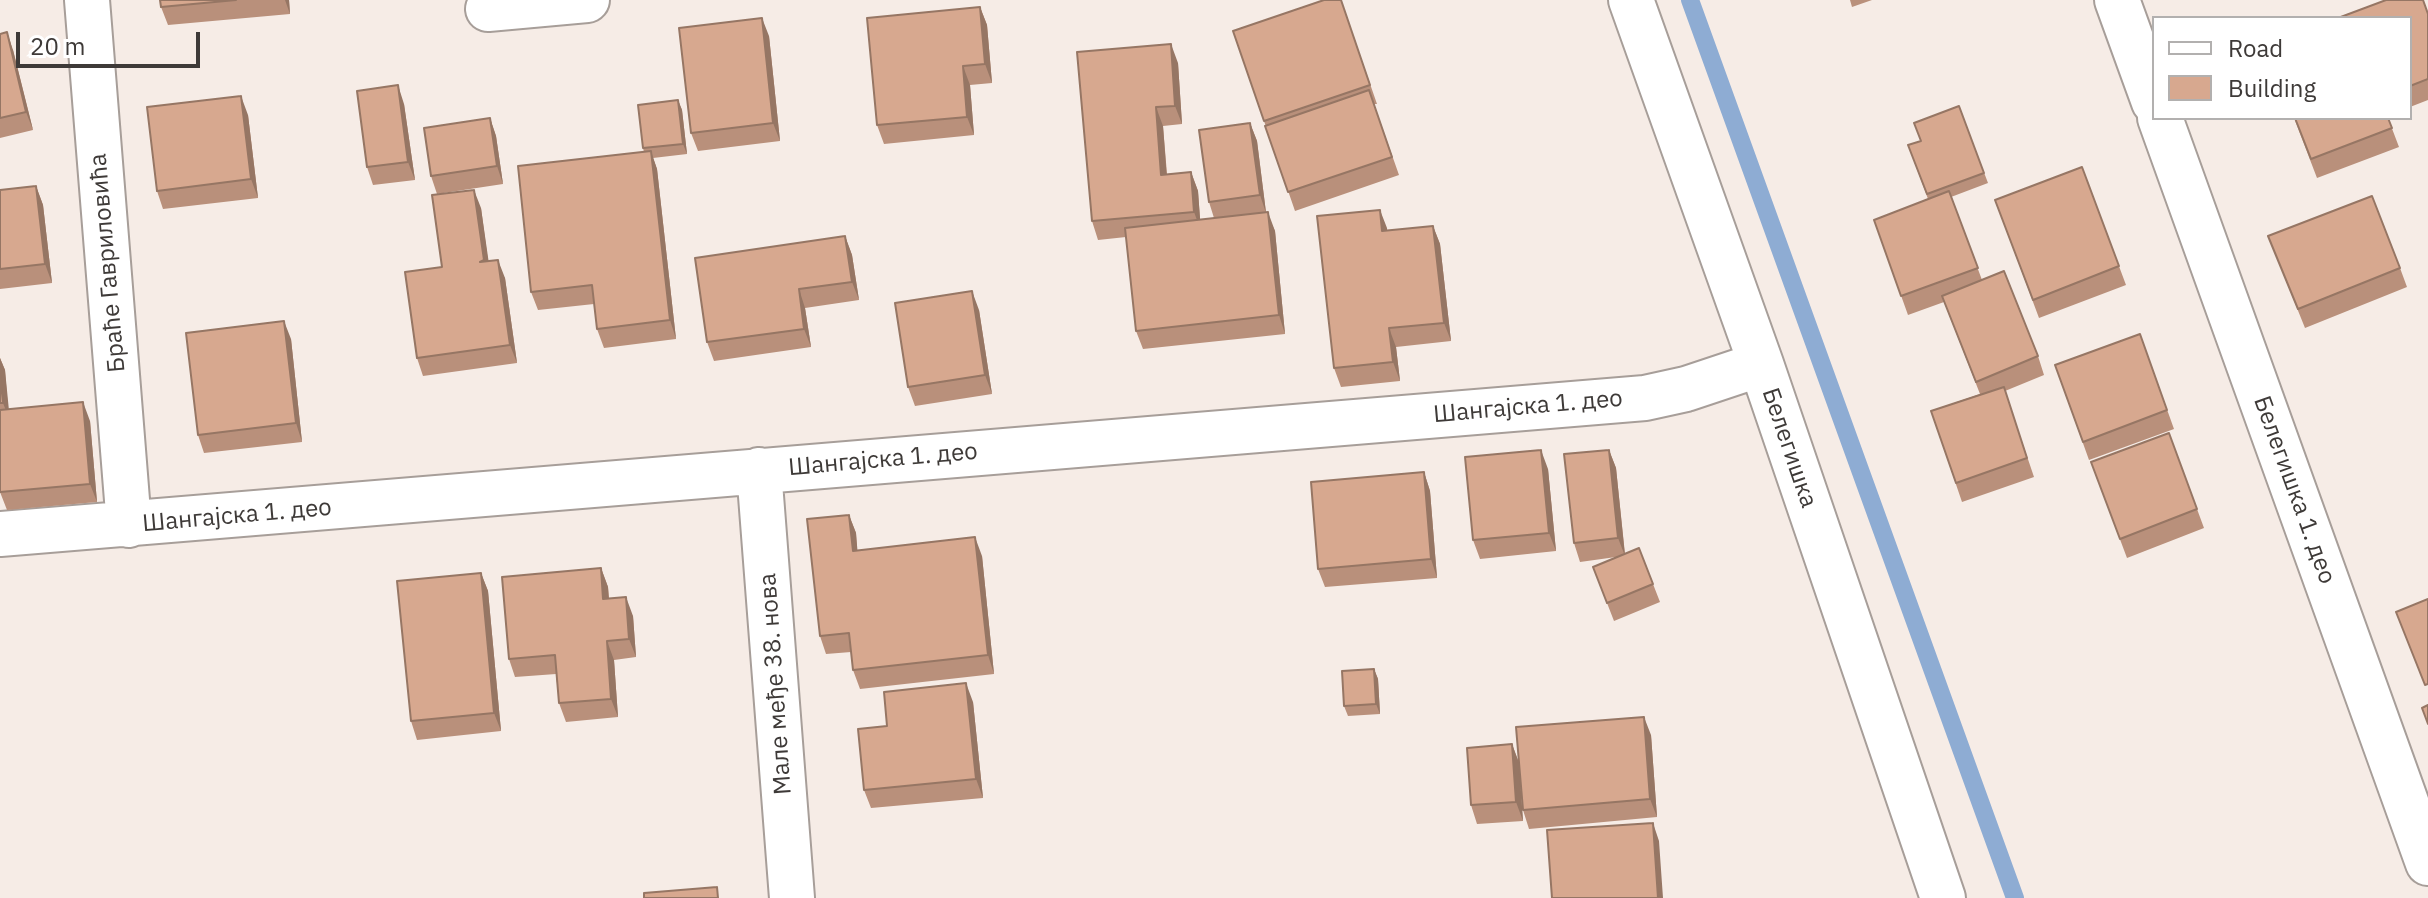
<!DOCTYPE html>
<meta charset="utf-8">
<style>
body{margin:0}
#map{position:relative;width:2428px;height:898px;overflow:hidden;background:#f6ece6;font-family:"IBM Plex Sans",sans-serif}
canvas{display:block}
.legend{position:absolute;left:2152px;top:16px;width:260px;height:104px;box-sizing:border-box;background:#fff;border:2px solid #b2b0af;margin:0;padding:10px 14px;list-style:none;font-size:24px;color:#3e3a38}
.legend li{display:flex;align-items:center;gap:16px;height:40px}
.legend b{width:40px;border:2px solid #b2b0af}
.scale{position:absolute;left:16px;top:32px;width:184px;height:36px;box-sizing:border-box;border:4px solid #3e3a38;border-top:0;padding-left:10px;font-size:24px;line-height:28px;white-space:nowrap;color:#3e3a38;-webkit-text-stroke:6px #fff;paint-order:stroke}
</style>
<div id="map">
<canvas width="2428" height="898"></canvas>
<ul class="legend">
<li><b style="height:10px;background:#fff"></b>Road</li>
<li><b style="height:22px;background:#d7a88f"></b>Building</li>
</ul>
<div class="scale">20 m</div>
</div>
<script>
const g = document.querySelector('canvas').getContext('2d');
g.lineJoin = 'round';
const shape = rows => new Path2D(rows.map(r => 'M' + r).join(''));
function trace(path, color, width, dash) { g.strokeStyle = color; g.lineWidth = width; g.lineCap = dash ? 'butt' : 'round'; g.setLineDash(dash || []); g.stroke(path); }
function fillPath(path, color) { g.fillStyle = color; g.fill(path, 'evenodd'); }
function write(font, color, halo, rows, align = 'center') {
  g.font = font + ' "IBM Plex Sans",sans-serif'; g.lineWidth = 6; g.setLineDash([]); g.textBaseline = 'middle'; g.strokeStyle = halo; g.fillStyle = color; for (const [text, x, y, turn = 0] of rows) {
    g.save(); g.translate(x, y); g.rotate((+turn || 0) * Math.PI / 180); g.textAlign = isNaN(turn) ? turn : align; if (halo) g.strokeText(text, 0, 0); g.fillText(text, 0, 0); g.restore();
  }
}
trace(shape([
 [1690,0,2015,898]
]), '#8eacd3', 18);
const minor = shape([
 [87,0,129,525],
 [1631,0,1761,364,1943,898],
 [2117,0,2154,102],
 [488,9,587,0],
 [2160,118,2428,863],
 [759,470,792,898],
 [0,534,1645,398,1686,389,1761,364]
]);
trace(minor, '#a79e99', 48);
trace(minor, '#fff', 44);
fillPath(shape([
 [160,0,289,0,290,14,168,25,161,7],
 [1341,0,1377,104,1374,104,1399,175,1295,211,1233,31],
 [1850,0,1872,0,1852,7],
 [980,7,987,25,992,83,970,85,974,135,884,144,877,125],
 [2428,14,2428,100,2410,107,2410,18],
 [0,34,13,50,33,130,0,138],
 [769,36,780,141,698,151,691,133],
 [1178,63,1182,124,1163,126,1167,174,1191,172,1198,191,1200,220,1214,218,1209,202,1250,123,1257,141,1266,212,1275,231,1285,334,1143,349,1136,331,1126,237,1098,240,1092,221],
 [678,100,682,110,687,154,653,158,657,169,676,339,604,348,597,329,594,304,538,310,531,292,644,152,643,148],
 [404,104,415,180,373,185,367,167],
 [1959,106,1988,183,1951,197,1982,280,2038,356,2044,375,2005,391,2034,477,1962,502,1931,411,1980,394,1944,302,1908,315,1874,220,1928,199,1908,145,1921,141],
 [248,115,258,198,163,209,157,191],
 [490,118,496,136,503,184,437,194,431,176],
 [2294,118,2388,118,2399,147,2317,178],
 [2082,167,2126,285,2039,318,1995,200],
 [36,186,43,205,52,283,0,289,0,190],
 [481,208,488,261,505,278,517,363,423,376,417,358,442,267],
 [1433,226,1440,244,1451,341,1396,347,1400,381,1341,387,1334,368,1387,228,1387,231],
 [845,236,852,255,859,300,805,308,811,347,714,361,707,342],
 [2268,236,2400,268,2407,287,2305,328],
 [979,310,992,394,915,406,908,387],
 [2140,334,2174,429,2089,460,2055,365],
 [291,339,302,442,204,453,198,435],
 [0,358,5,370,8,409,90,421,97,502,7,510,0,492],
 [2169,433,2204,528,2127,558,2091,462],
 [1609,450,1616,468,1625,554,1653,584,1660,602,1614,621,1593,567,1616,557,1580,562,1574,543],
 [1548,469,1556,551,1480,559,1473,540],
 [1424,472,1430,491,1437,578,1325,587,1318,569],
 [849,515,856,533,857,550,982,556,994,674,860,689,853,670,851,652,826,654,820,636],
 [601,568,608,587,609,598,633,616,636,657,614,660,618,717,566,722,559,703,556,674,515,677,509,659],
 [481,573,488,591,501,731,417,740,411,721],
 [1374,669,1378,679,1380,714,1348,716,1344,706],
 [973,702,983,798,871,808,864,790,887,726],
 [1651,735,1657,817,1529,829,1523,810,1519,772,1523,821,1477,824,1471,805,1512,744,1519,763]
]), '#b9907b');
fillPath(shape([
 [285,0,289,0,290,14],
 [980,7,987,25,992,83,985,64],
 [762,18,769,36,780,141,773,123],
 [7,32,13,50,33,130,26,112],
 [1171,44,1178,63,1182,124,1175,106],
 [963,66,970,85,974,135,967,117],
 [398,85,404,104,415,180,408,162],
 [241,96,248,115,258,198,251,179],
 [678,100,682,110,687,154,683,144],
 [1156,107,1163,126,1168,193,1161,175],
 [490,118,496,136,503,184,497,166],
 [1250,123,1257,141,1266,213,1260,195],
 [651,151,657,169,676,339,670,320],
 [1191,172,1198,191,1201,231,1194,212],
 [36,186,43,205,52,283,45,264],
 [474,190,481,208,491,278,484,260],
 [1380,210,1387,228,1389,250,1382,231],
 [1268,212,1275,231,1285,334,1279,315],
 [1433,226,1440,244,1451,341,1444,323],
 [845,236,852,255,859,300,852,282],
 [498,260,505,278,517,363,510,345],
 [799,289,805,308,811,347,804,329],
 [972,291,979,310,992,394,985,375],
 [284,321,291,339,302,442,296,423],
 [1389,328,1396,347,1400,381,1393,362],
 [0,358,5,370,10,421,3,403,0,374],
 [83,402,90,421,97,502,90,484],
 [1541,450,1548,469,1556,551,1549,533],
 [1609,450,1616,468,1625,556,1618,538],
 [1424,472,1430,491,1437,578,1431,559],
 [849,515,856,533,859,569,853,551],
 [975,537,982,556,994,674,988,655],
 [601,568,608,587,610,617,603,599],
 [481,573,488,591,501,731,494,713],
 [626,597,633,616,636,657,629,639],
 [607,641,614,660,618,717,611,699],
 [1374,669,1378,679,1380,714,1376,704],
 [966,683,973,702,983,798,976,779],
 [1644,717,1651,735,1657,817,1650,799],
 [1512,744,1519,763,1523,821,1516,802],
 [1653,823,1659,841,1663,898,1658,898]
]), '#967664');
const building = shape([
 [160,0,236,0,161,7,160,0],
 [1324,0,1341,0,1370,85,1264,121,1233,31,1324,0],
 [2386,0,2423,0,2428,14,2428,79,2410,86,2410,18,2338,18,2386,0],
 [980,7,985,64,963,66,967,117,877,125,867,18,980,7],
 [762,18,773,123,691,133,679,28,762,18],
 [7,32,26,112,0,118,0,34,7,32],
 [1171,44,1175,106,1156,107,1161,175,1191,172,1194,212,1092,221,1077,52,1171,44],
 [398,85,408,162,367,167,357,91,398,85],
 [1369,90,1392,157,1288,192,1265,126,1369,90],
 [241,96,251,179,157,191,147,107,241,96],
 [678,100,683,144,643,148,638,105,678,100],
 [1959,106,1984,173,1927,194,1908,145,1921,141,1914,123,1959,106],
 [490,118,497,166,431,176,424,128,490,118],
 [2295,118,2388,118,2392,128,2311,159,2295,118],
 [1250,123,1260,195,1209,202,1199,130,1250,123],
 [651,151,670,320,597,329,592,285,531,292,518,166,651,151],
 [2082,167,2119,266,2033,300,1995,200,2082,167],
 [36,186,45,264,0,269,0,190,36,186],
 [474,190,484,260,480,262,498,260,510,345,417,358,405,272,442,267,432,195,474,190],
 [1949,191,1978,268,1901,296,1874,220,1949,191],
 [2372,196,2400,268,2298,309,2268,236,2372,196],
 [1380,210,1382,231,1433,226,1444,323,1389,328,1393,362,1334,368,1317,216,1380,210],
 [1268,212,1279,315,1136,331,1125,228,1268,212],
 [845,236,852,282,799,289,804,329,707,342,695,258,845,236],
 [2004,271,2038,356,1976,382,1942,296,2004,271],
 [972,291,985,375,908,387,895,303,972,291],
 [284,321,296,423,198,435,186,333,284,321],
 [2140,334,2167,410,2083,442,2055,365,2140,334],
 [0,374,3,403,0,403,0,374],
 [2004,387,2027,458,1956,483,1931,411,2004,387],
 [83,402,90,484,0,492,0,410,83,402],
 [2169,433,2197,509,2120,539,2091,462,2169,433],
 [1541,450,1549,533,1473,540,1465,457,1541,450],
 [1609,450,1618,538,1574,543,1564,454,1609,450],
 [1424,472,1431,559,1318,569,1311,482,1424,472],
 [849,515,853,551,975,537,988,655,853,670,849,633,820,636,807,519,849,515],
 [1639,548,1653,584,1607,603,1593,567,1639,548],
 [601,568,603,599,626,597,629,639,607,641,611,699,559,703,555,655,509,659,502,577,601,568],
 [481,573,494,713,411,721,397,581,481,573],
 [2428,599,2428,684,2425,685,2396,612,2428,599],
 [1374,669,1376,704,1344,706,1342,671,1374,669],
 [966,683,976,779,864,790,858,729,887,726,884,692,966,683],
 [2428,705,2428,724,2422,708,2428,705],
 [1644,717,1650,799,1523,810,1516,727,1644,717],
 [1512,744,1516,802,1471,805,1467,748,1512,744],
 [1653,823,1658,898,1552,898,1547,830,1653,823],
 [717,887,718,898,644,898,644,893,717,887]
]);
fillPath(building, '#d7a88f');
trace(building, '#967664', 2);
write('24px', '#3e3a38', '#fff', [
 ["Браће Гавриловића",108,263,-95],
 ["Шангајска 1. део",1528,407,-5],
 ["Белегишка",1789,448,71],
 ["Шангајска 1. део",883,460,-5],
 ["Белегишка 1. део",2294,490,70],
 ["Шангајска 1. део",237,516,-5],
 ["Мале међе 38. нова",776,684,-94]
]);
</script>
